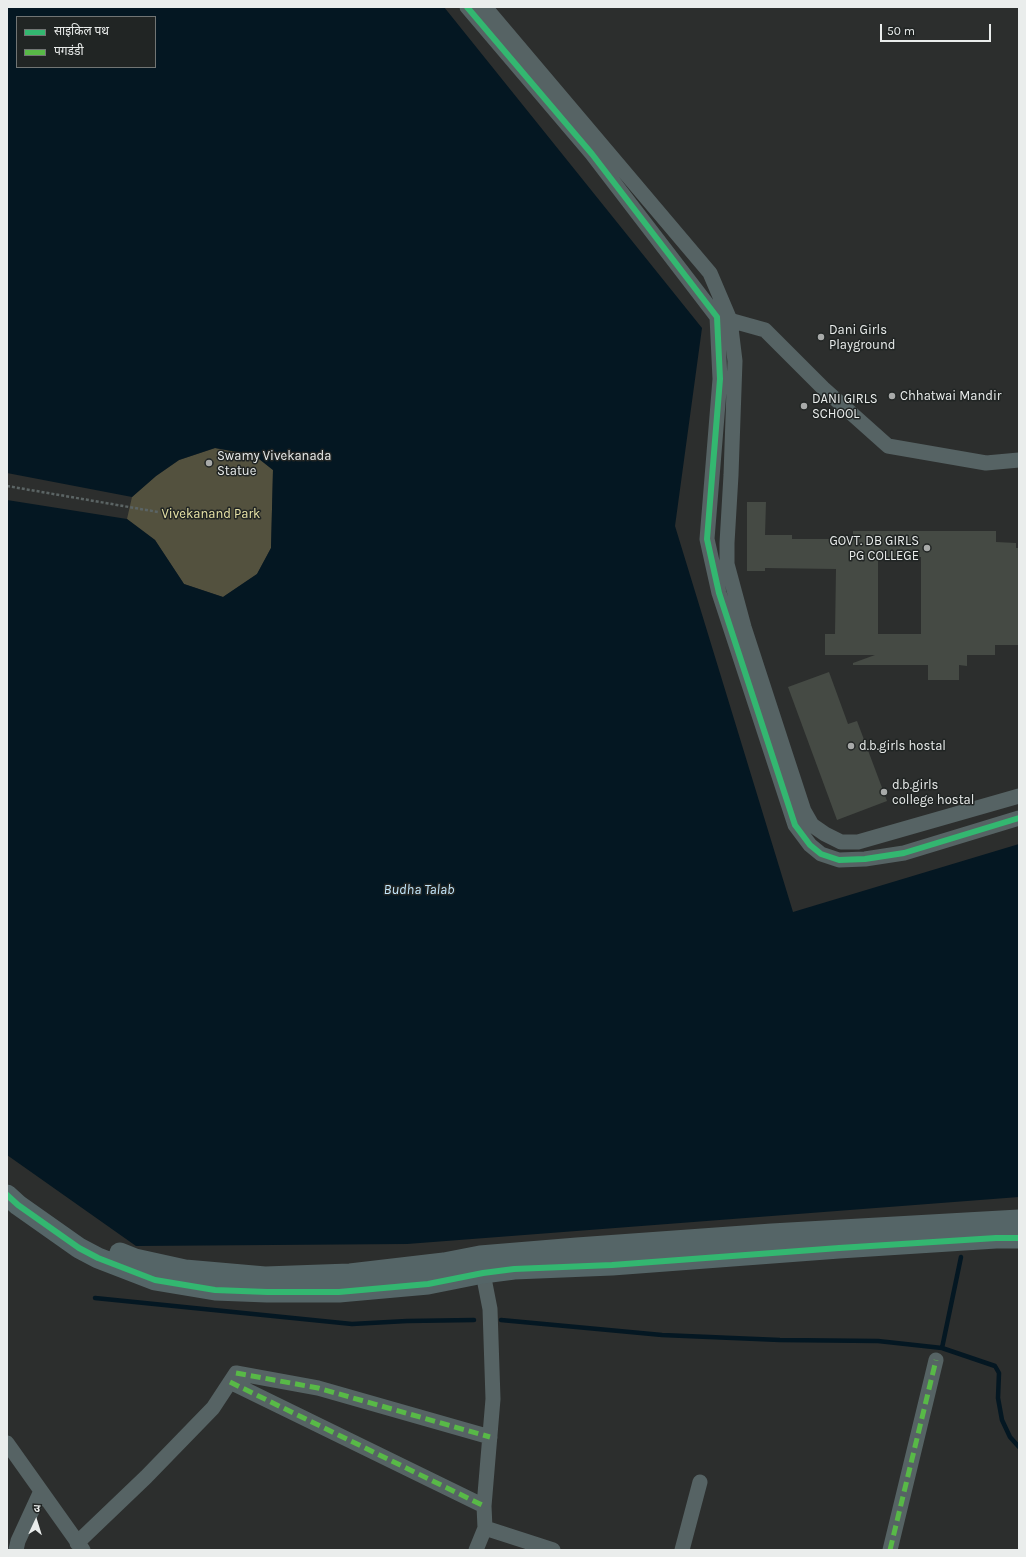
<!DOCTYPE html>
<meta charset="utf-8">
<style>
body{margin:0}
#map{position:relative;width:1026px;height:1557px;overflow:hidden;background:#2c2e2d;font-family:Karla,"Noto Sans Devanagari",sans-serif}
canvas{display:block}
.frame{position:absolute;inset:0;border:8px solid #eaedec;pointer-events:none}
.legend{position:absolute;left:16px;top:16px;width:140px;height:52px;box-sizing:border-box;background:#212524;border:1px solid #717574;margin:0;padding:5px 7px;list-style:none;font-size:12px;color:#eaedec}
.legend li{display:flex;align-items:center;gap:8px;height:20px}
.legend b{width:20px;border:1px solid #717574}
.north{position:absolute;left:16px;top:1501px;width:40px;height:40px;-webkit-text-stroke:3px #212524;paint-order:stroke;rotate:4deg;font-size:11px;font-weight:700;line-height:16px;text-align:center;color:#eaedec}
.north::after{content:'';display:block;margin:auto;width:14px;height:18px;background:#eaedec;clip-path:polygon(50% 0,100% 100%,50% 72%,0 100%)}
.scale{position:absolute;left:880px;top:24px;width:111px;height:18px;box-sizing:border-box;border:2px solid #eaedec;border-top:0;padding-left:5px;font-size:12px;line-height:14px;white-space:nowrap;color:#eaedec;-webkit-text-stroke:3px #212524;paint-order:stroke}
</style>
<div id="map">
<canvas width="1026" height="1557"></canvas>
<div class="frame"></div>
<ul class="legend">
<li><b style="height:5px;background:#33b770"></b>साइकिल पथ</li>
<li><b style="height:5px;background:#58b947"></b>पगडंडी</li>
</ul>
<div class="north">उ</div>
<div class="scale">50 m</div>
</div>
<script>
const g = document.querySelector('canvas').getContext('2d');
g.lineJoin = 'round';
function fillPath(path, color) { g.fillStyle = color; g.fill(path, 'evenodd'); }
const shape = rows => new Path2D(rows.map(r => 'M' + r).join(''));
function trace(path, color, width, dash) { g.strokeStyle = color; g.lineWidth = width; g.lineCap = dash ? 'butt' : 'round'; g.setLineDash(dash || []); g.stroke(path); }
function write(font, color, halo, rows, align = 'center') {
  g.font = font + ' Karla,sans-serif'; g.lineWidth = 3; g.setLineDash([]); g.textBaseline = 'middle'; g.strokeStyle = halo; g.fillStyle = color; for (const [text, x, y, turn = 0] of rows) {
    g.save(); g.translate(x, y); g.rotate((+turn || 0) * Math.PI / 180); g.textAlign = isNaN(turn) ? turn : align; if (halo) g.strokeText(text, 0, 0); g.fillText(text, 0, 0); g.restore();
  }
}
fillPath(shape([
 [215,448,254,455,273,470,271,548,257,574,223,597,184,584,155,540,127,519,132,497,156,476,179,460]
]), '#53513e');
fillPath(shape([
 [7,7,444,7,702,328,675,526,793,912,1019,844,1019,1197,407,1244,136,1246,7,1155,7,500,127,519,155,540,184,584,223,597,257,574,271,548,273,470,254,455,215,448,179,460,156,476,132,497,7,473],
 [17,17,155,17,155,67,17,67]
]), '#041722');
trace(shape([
 [95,1298,352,1324,407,1321,474,1320],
 [501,1320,662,1335,780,1340,878,1341,942,1348,995,1366,999,1373,998,1398,1002,1420,1010,1437,1019,1447],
 [942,1348,961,1257]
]), '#041722', 4.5);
fillPath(shape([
 [747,502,766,502,765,535,792,535,792,539,853,539,853,531,996,531,996,542,1016,543,1016,548,1019,548,1019,645,995,645,995,655,967,655,967,666,959,665,959,680,928,680,928,665,853,665,853,663,875,655,825,655,825,634,835,634,836,569,765,568,765,571,747,571],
 [878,557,921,557,921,634,878,634],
 [829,672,848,724,857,721,887,801,837,820,788,687]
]), '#454a44');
trace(shape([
 [7,486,158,512]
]), '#5b6464', 2.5, [3, 2]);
trace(shape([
 [467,7,592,154,717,317,720,379,707,539,719,593,795,825,810,845,821,854,839,860,865,859,904,853,1019,818],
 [485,7,710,273,730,320,735,361,731,475,727,543,727,564,744,627,784,750,804,811,812,825,825,834,841,842,858,842,1019,796],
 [722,318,765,330,823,388,888,446,986,463,1019,460],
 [481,1263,490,1309,493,1399,484,1506,485,1528,553,1550],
 [230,1382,484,1506],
 [7,1443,83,1550],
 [77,1543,146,1477,213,1408,236,1373,318,1388,490,1437],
 [16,1550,18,1541,41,1491],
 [476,1550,485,1528],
 [682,1550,700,1482],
 [890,1550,936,1360]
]), '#566364', 15);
trace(shape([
 [7,1195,18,1205,79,1248,98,1258,155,1280,215,1290,267,1292,339,1292,428,1284,483,1273,514,1269,612,1265,839,1248,996,1238,1019,1238],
 [120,1253,135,1259,185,1270,265,1277,350,1274,444,1263,480,1256,577,1248,772,1234,1019,1220]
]), '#556567', 21);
trace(shape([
 [236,1373,318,1388,490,1437],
 [230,1382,484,1506],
 [890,1550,936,1360]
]), '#58b947', 5, [10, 5]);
trace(shape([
 [467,7,592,154,717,317,720,379,707,539,719,593,795,825,810,845,821,854,839,860,865,859,904,853,1019,818],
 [7,1195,18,1205,79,1248,98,1258,155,1280,215,1290,267,1292,339,1292,428,1284,483,1273,514,1269,612,1265,839,1248,996,1238,1019,1238]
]), '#33b770', 6);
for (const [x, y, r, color] of [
 [821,337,4,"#a8aaa9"],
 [892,396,4,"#a8aaa9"],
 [804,406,4,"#a8aaa9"],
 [209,463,4,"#a8aaa9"],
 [927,548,4,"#a8aaa9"],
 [851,746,4,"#a8aaa9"],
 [884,792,4,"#a8aaa9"]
]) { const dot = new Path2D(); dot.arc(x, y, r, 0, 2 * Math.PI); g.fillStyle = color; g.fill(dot); trace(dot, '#212524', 1.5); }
write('13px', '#eaedec', '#212524', [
 ["Dani Girls",829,330],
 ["Playground",829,345],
 ["Chhatwai Mandir",900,396],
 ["DANI GIRLS",812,399],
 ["SCHOOL",812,414],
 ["Swamy Vivekanada",217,456],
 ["Statue",217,471],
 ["GOVT. DB GIRLS",919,541,"right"],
 ["PG COLLEGE",919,556,"right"],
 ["d.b.girls hostal",859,746],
 ["d.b.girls",892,785],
 ["college hostal",892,800]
], 'left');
write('13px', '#e9e4a7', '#212524', [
 ["Vivekanand Park",211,514]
]);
write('italic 14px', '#c2e6fb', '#212524', [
 ["Budha Talab",419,890]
]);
</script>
